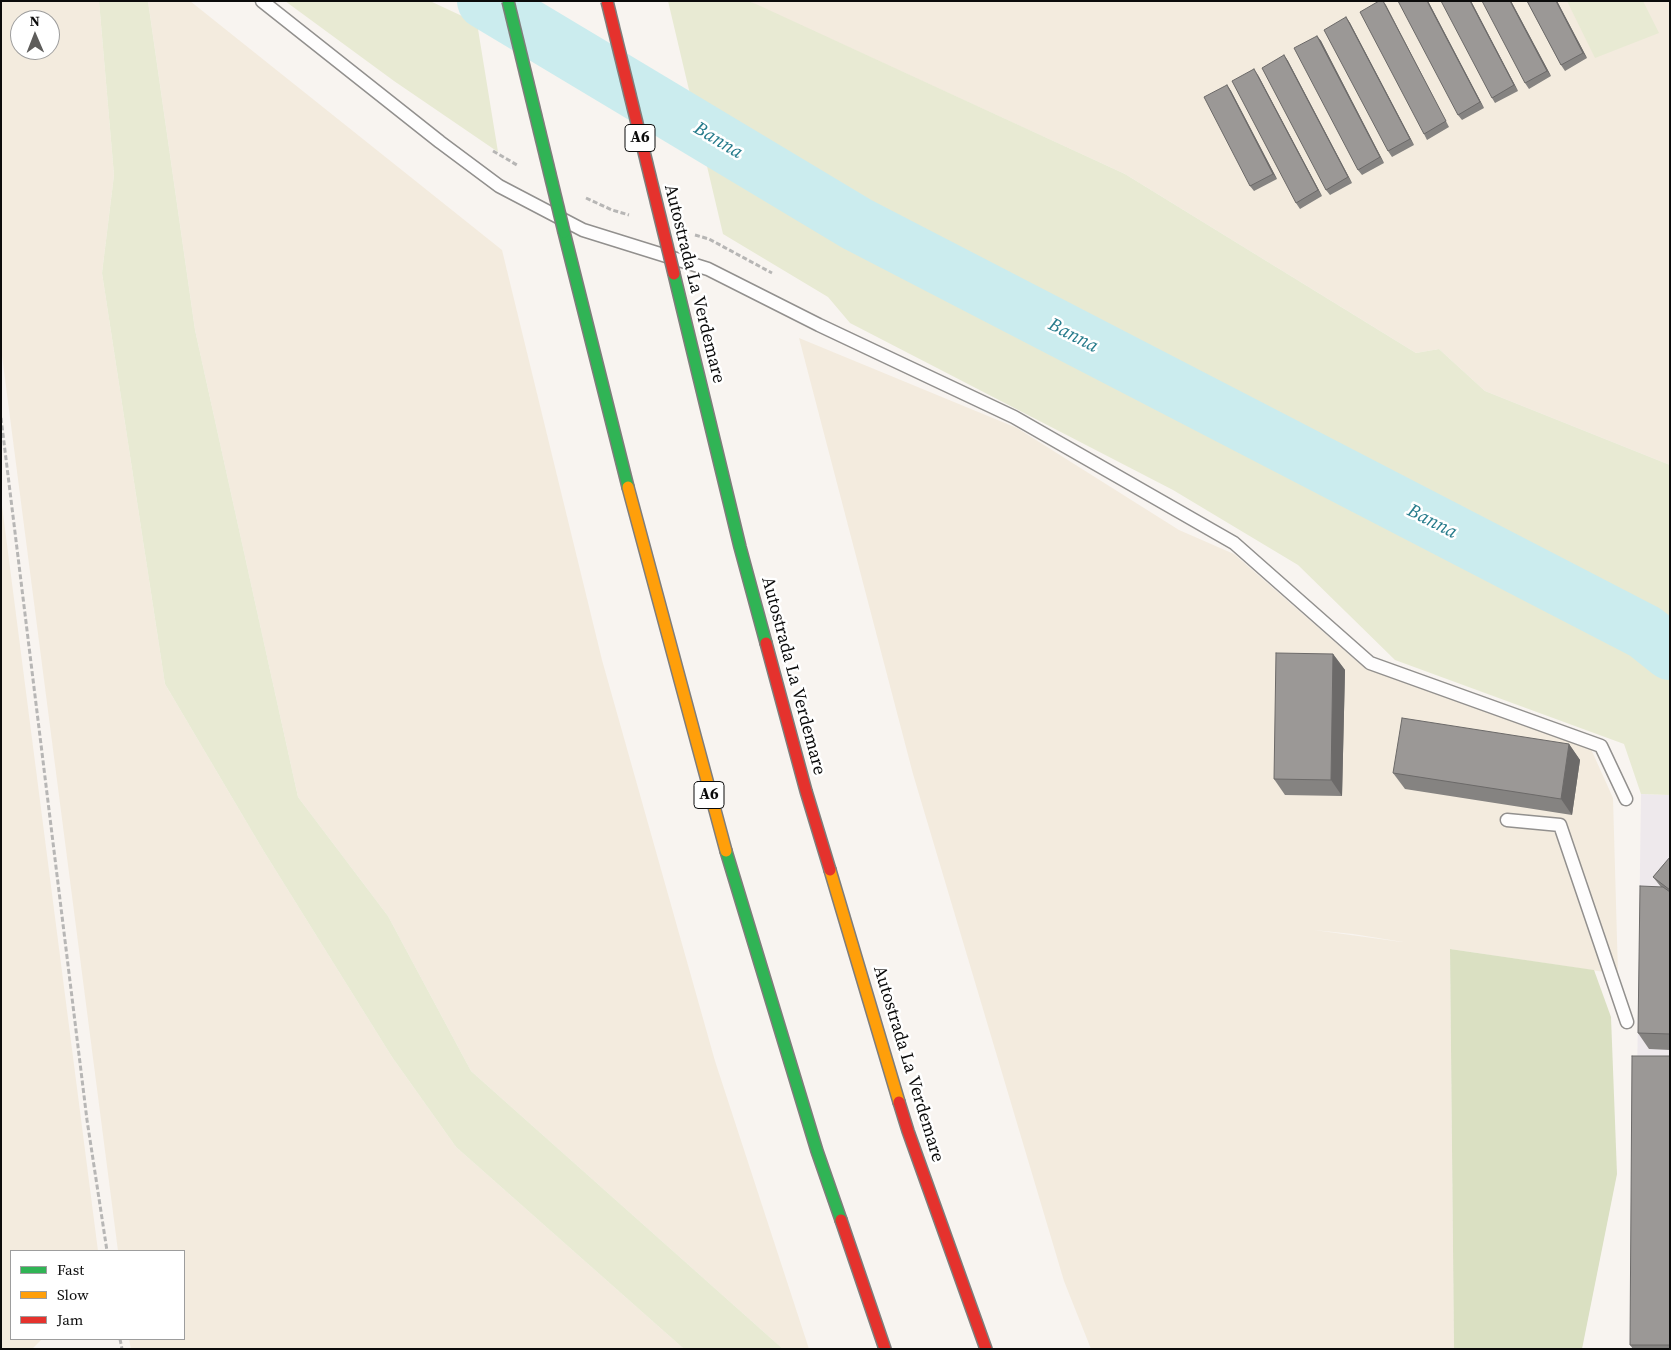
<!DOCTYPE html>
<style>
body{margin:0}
#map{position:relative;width:1671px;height:1350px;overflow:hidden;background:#f8f4f0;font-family:"Source Serif 4",serif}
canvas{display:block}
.frame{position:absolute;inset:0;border:2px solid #0b0b0b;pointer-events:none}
.legend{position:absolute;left:10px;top:1250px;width:175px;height:90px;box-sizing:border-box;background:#fff;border:1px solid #9d9d9d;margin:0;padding:6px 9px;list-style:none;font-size:15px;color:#0b0b0b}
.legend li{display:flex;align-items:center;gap:10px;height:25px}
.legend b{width:25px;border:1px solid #9d9d9d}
.north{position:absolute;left:10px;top:10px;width:50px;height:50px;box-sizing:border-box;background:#fff;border:1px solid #9d9d9d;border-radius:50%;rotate:359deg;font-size:14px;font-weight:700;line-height:20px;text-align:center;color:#0b0b0b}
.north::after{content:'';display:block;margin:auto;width:18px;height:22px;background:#5e5d5b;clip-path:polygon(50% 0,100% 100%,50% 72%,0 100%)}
</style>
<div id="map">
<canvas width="1671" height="1350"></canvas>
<div class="frame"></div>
<ul class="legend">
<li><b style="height:6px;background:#30b455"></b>Fast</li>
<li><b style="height:6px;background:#ff9f0a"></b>Slow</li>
<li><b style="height:6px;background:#e5322d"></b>Jam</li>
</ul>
<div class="north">N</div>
</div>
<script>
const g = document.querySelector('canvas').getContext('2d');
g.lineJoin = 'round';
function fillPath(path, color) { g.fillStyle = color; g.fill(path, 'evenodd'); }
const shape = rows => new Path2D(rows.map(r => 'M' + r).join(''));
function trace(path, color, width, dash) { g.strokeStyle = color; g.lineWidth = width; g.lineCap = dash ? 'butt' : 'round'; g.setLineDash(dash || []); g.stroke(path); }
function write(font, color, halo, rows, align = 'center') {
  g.font = font + ' "Source Serif 4",serif'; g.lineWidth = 5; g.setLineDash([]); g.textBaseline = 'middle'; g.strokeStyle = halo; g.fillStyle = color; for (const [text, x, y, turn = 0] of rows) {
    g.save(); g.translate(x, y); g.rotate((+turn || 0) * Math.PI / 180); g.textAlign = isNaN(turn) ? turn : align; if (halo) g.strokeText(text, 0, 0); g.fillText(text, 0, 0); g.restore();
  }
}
fillPath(shape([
 [1641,794,1670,795,1670,1349,1637,1349,1637,1082]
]), '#eee9ec');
fillPath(shape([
 [1,1,99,1,114,175,102,273,165,684,263,850,392,1057,456,1147,684,1349,131,1349,129,1339,184,1339,184,1251,118,1251,1,348],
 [20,20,50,20,50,50,20,50],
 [148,1,190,1,502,250,602,660,715,1061,809,1349,783,1349,471,1071,388,916,298,797,195,330],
 [748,1,1670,1,1670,465,1485,391,1439,349,1416,353,1125,174],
 [799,338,1017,428,1179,530,1234,554,1360,664,1591,749,1613,798,1618,974,1450,949,1454,1349,1091,1349,1064,1281,913,774],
 [1314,930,1353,934,1403,942,1402,942],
 [1,498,98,1251,11,1251,11,1339,42,1339,32,1349,1,1349]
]), '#f3ebde');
fillPath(shape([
 [99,1,148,1,195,330,298,797,388,916,471,1071,783,1349,684,1349,456,1147,392,1057,263,850,165,684,102,273,114,175],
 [285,1,430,1,477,23,498,152,394,81],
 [668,1,748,1,756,4,1125,174,1416,353,1439,349,1485,391,1670,465,1670,795,1641,794,1624,744,1395,660,1298,565,1173,490,850,323,828,297,723,234],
 [1567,1,1643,1,1659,33,1595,58]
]), '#e8ead3');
fillPath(shape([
 [1450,949,1594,970,1611,1017,1617,1174,1582,1349,1454,1349]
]), '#dae0c2');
trace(shape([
 [485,1,857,224,1645,632,1670,652]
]), '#cbecee', 56);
const lane = shape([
 [262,1,440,142,499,186,583,230,708,269,819,325,1014,417,1234,543,1370,663,1601,746,1626,799],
 [1507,820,1560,825,1627,1022]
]);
const fast = shape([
 [564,232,628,487],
 [674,274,740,547,766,643],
 [726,851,817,1151,841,1220]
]);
const slow = shape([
 [628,487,726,851],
 [830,870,899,1102]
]);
const jam = shape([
 [766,643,806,791,830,870],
 [899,1102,908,1131,986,1349],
 [841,1220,885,1349]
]);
trace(lane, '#92908e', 15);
trace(fast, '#7f7d7b', 14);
trace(slow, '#7f7d7b', 14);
trace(jam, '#7f7d7b', 14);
trace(shape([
 [493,151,517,165],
 [586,198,612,210,629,215],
 [695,235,709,239,772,273],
 [1,418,87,1120,107,1251],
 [120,1339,122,1349]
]), '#b7b6b5', 3, [5, 2.5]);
trace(lane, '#fefdfd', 12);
trace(fast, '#30b455', 11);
trace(slow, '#ff9f0a', 11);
trace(jam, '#e5322d', 11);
const fastBridge = shape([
 [508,1,564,232]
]);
const jamBridge = shape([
 [607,1,674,274]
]);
trace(fastBridge, '#7f7d7b', 14, []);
trace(jamBridge, '#7f7d7b', 14, []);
trace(fastBridge, '#30b455', 11);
trace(jamBridge, '#e5322d', 11);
fillPath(shape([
 [1383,1,1449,127,1427,140,1424,134],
 [1428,1,1484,108,1462,120,1458,115],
 [1471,1,1518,91,1495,103,1492,98],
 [1511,1,1551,76,1529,89,1525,83],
 [1527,1,1557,1,1587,58,1565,71,1561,65],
 [1346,17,1350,23,1414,145,1392,157,1388,151],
 [1317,36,1321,41,1384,163,1362,175,1358,170],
 [1284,55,1288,61,1352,183,1330,195,1326,190],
 [1258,75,1322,196,1300,209,1296,203],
 [1227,85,1231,91,1277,179,1254,191,1250,186],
 [1333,654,1345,670,1342,796,1285,795,1274,779],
 [1569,744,1580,760,1572,815,1405,789,1393,773],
 [1670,857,1670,1050,1649,1049,1638,1033,1661,887,1653,877],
 [1670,1056,1670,1349,1633,1349,1630,1345]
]), '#858381');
fillPath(shape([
 [1383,1,1386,5,1449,127,1446,121],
 [1427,1,1428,1,1484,108,1480,102],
 [1470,1,1471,1,1518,91,1514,85],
 [1510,1,1511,1,1551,76,1547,71],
 [1556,1,1557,1,1587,58,1583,53],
 [1346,17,1350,23,1414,145,1410,139],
 [1317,36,1321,41,1384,163,1380,157],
 [1284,55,1288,61,1352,183,1348,177],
 [1254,69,1258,75,1322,196,1318,190],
 [1227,85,1231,91,1277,179,1273,174],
 [1333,654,1345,670,1342,796,1331,780],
 [1569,744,1580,760,1572,815,1561,799]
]), '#6c6a69');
const building = shape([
 [1379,1,1383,1,1446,121,1424,134,1360,12,1379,1],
 [1398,1,1427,1,1480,102,1458,115,1398,1],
 [1441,1,1470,1,1514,85,1492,98,1441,1],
 [1482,1,1510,1,1547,71,1525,83,1482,1],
 [1527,1,1556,1,1583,53,1561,65,1527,1],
 [1346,17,1410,139,1388,151,1324,30,1346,17],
 [1317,36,1380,157,1358,170,1294,48,1317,36],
 [1284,55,1348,177,1326,190,1262,68,1284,55],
 [1254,69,1318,190,1296,203,1232,81,1254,69],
 [1227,85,1273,174,1250,186,1204,97,1227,85],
 [1276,653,1333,654,1331,780,1274,779,1276,653],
 [1402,718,1569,744,1561,799,1393,773,1402,718],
 [1670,857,1670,890,1653,877,1670,857],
 [1640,886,1663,887,1670,892,1670,1034,1638,1033,1640,886],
 [1632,1056,1670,1056,1670,1345,1630,1345,1632,1056]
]);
fillPath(building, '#9b9896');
trace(building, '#6c6a69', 1);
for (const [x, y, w] of [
 [640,138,30],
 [709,795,30]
]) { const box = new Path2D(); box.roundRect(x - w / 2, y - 13.5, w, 27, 4); g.fillStyle = '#fff'; g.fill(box); trace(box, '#0b0b0b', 1); }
write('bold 16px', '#0b0b0b', null, [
 ["A6",640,138],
 ["A6",709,795]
]);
write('18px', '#0b0b0b', '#fff', [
 ["Autostrada La Verdemare",694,284,76],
 ["Autostrada La Verdemare",793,676,75],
 ["Autostrada La Verdemare",908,1064,73]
]);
write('italic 19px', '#267b8b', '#fff', [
 ["Banna",718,141,31],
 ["Banna",1073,336,27],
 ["Banna",1432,522,27]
]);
</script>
